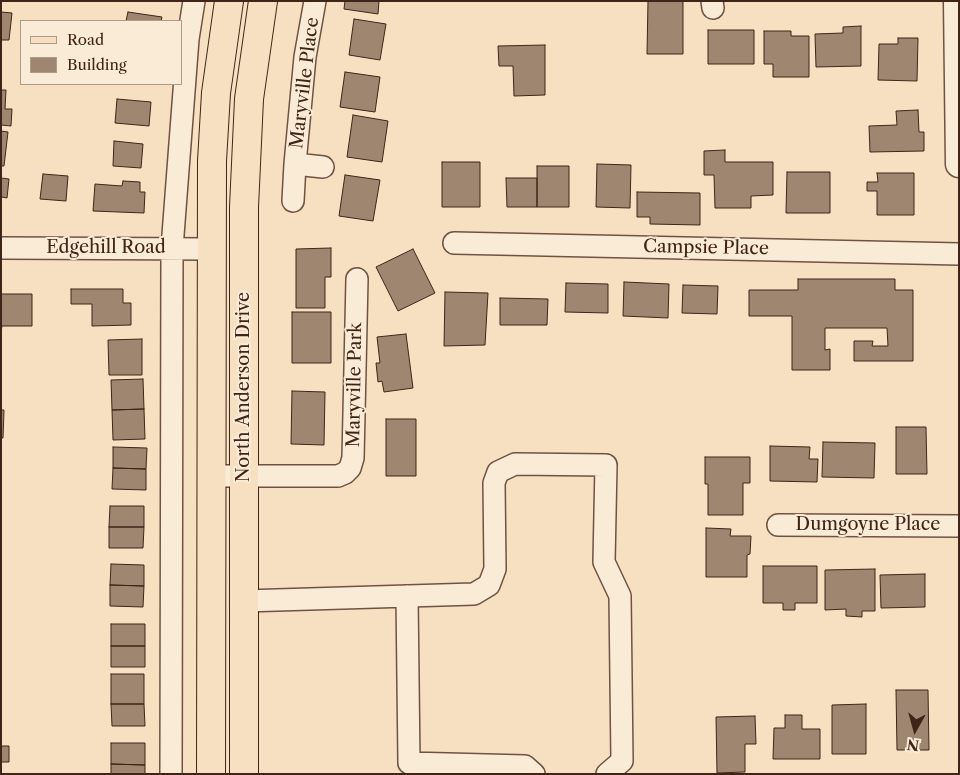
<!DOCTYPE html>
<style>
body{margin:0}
#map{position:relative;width:960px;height:775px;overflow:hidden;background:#f7e0c1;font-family:"Libre Caslon Text",serif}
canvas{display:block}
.frame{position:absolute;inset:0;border:2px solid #402418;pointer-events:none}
.legend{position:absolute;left:20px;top:20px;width:162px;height:65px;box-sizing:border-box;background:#faebd7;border:1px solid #b09b8b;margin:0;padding:6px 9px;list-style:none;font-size:15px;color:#402418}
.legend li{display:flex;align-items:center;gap:10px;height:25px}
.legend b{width:25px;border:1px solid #b09b8b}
.north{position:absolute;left:890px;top:705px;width:50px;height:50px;-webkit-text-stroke:4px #faebd7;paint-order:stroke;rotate:187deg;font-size:14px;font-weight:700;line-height:20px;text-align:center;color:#402418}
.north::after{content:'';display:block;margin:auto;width:18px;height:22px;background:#402418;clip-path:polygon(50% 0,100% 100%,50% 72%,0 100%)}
</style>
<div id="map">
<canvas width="960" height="775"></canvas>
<div class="frame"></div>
<ul class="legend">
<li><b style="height:6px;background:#f7e0c1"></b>Road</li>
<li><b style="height:14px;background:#9f8670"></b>Building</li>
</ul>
<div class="north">N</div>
</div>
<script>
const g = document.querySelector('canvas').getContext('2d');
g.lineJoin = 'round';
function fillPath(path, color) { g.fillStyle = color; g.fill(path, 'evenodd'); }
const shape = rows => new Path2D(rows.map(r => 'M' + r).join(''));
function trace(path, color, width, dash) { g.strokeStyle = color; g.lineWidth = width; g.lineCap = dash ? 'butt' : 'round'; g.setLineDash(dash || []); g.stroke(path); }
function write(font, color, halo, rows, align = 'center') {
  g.font = font + ' "Libre Caslon Text",serif'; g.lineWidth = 4; g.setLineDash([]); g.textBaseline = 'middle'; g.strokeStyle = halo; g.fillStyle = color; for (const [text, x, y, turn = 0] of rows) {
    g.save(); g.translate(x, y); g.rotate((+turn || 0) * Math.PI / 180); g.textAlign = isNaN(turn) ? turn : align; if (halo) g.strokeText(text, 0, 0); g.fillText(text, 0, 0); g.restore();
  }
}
const building = shape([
 [345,1,379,1,378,14,344,9,345,1],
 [648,1,683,1,683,54,647,54,648,1],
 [1,12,12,13,9,40,1,40,1,12],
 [128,12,162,17,161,21,126,21,128,12],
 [354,19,386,24,380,60,349,55,354,19],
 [861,26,861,66,816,67,815,34,843,33,843,27,861,26],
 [708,30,754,30,754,64,708,64,708,30],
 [764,31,791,31,791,36,809,36,809,77,773,77,773,64,764,64,764,31],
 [898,38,918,38,917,81,878,80,879,44,898,44,898,38],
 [545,45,545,95,514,96,513,66,499,66,498,46,545,45],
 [345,72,380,77,375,112,340,107,345,72],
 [1,90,6,90,5,109,12,109,11,126,1,125,1,90],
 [117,99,151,102,149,126,115,123,117,99],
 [918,110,919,132,924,132,924,151,870,152,869,126,897,125,896,111,918,110],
 [353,115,388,121,382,162,347,157,353,115],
 [1,131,8,132,4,166,1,166,1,131],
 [114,141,143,144,141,168,113,166,114,141],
 [725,150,725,162,773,162,773,195,751,196,751,208,715,208,714,175,704,175,704,151,725,150],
 [442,162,480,162,480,207,442,207,442,162],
 [597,164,631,165,630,208,596,207,597,164],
 [537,166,569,166,569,207,537,207,537,166],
 [787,172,830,172,830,213,786,213,787,172],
 [877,173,914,173,914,215,877,215,877,191,867,191,867,182,878,182,877,173],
 [43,174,68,176,66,201,40,199,43,174],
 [345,175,380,180,373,221,339,216,345,175],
 [1,178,9,179,7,198,2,197,1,200,1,178],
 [506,178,537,178,537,207,507,207,506,178],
 [123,181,140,182,140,192,145,192,144,213,93,211,95,184,122,186,123,181],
 [637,192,700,193,700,225,650,224,650,217,637,217,637,192],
 [331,248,331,277,325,277,325,308,296,308,296,249,331,248],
 [413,249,435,293,398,311,376,267,413,249],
 [798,279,895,279,895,290,913,290,913,361,854,361,854,341,873,341,872,346,888,346,887,328,825,328,825,350,830,349,830,370,792,370,792,316,749,316,749,290,798,290,798,279],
 [624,282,669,284,668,318,623,316,624,282],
 [566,283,608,284,608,313,565,312,566,283],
 [683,285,718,286,717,314,682,313,683,285],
 [71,289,123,289,123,303,131,303,131,325,92,326,92,304,71,304,71,289],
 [445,292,488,293,485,345,444,346,445,292],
 [1,294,32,294,32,326,2,326,1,332,1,294],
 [500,298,548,299,547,325,500,325,500,298],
 [292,312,331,312,331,363,292,363,292,312],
 [406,334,413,388,384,392,382,381,378,382,376,363,380,363,377,337,406,334],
 [142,339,142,375,109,375,108,340,142,339],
 [143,379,144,409,112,410,111,380,143,379],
 [292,391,325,392,324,445,291,444,292,391],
 [144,409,145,439,113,440,112,410,144,409],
 [1,410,4,410,3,438,1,438,1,410],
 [386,419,416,419,416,476,386,476,386,419],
 [896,427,926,427,927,474,896,474,896,427],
 [823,442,875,443,874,478,822,477,823,442],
 [770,446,810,447,809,459,818,459,817,482,770,481,770,446],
 [113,447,147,448,146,469,113,468,113,447],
 [705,457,750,457,750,483,743,483,743,515,708,515,708,484,705,484,705,457],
 [113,468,146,469,146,490,112,489,113,468],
 [110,506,144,506,144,527,109,527,110,506],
 [109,527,144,527,143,548,109,548,109,527],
 [706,528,731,529,730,536,751,536,750,554,747,555,747,577,706,577,706,528],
 [111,564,144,565,144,586,110,585,111,564],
 [763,566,817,566,817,603,795,603,795,610,783,610,783,603,763,603,763,566],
 [875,569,875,611,862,611,862,617,846,616,846,609,825,610,825,570,875,569],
 [925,574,925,607,881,608,880,575,925,574],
 [110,585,144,586,143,607,110,606,110,585],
 [111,624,145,624,145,646,111,646,111,624],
 [111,646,145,646,145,667,111,667,111,646],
 [111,674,144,674,144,704,111,704,111,674],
 [896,690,928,690,929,750,897,750,896,690],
 [111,704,144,704,145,726,112,726,111,704],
 [866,704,866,754,832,754,832,705,866,704],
 [785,715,802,715,802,729,820,729,820,759,773,759,774,728,785,728,785,715],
 [755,716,756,744,745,744,745,772,717,773,716,717,755,716],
 [111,743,145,743,145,765,111,764,111,743],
 [1,746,9,746,9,762,1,762,1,746],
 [111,764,145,765,145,774,111,774,111,764]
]);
fillPath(building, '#9f8670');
trace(building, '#402418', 1);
const minor = shape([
 [712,1,713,8],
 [295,164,323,167],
 [293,201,295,164,305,57,315,1],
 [454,243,959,254],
 [1,248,211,249],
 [211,476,338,476,345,473,350,468,353,458,357,279],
 [778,525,959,526],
 [407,596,409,763,525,766,534,774],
 [244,601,474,594,489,585,495,569,494,483,498,472,515,464,606,465,604,562,620,596,622,761,607,774],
 [171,774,172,248,188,39,194,1]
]);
const tertiary = shape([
 [957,1,959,164]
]);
const primary = shape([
 [211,774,212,161,216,93,229,1],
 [244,774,244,207,249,99,263,1]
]);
trace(minor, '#6e5342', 24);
trace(tertiary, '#6e5342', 29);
trace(primary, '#402418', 30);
trace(minor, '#faebd7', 21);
trace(tertiary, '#faebd7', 26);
trace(primary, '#f7e0c1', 28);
write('18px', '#402418', '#faebd7', [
 ["Maryville Place",305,83,-83],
 ["Edgehill Road",106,248],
 ["Campsie Place",706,248,1],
 ["Maryville Park",355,385,-89],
 ["North Anderson Drive",244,387,-90],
 ["Dumgoyne Place",868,525]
]);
</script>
